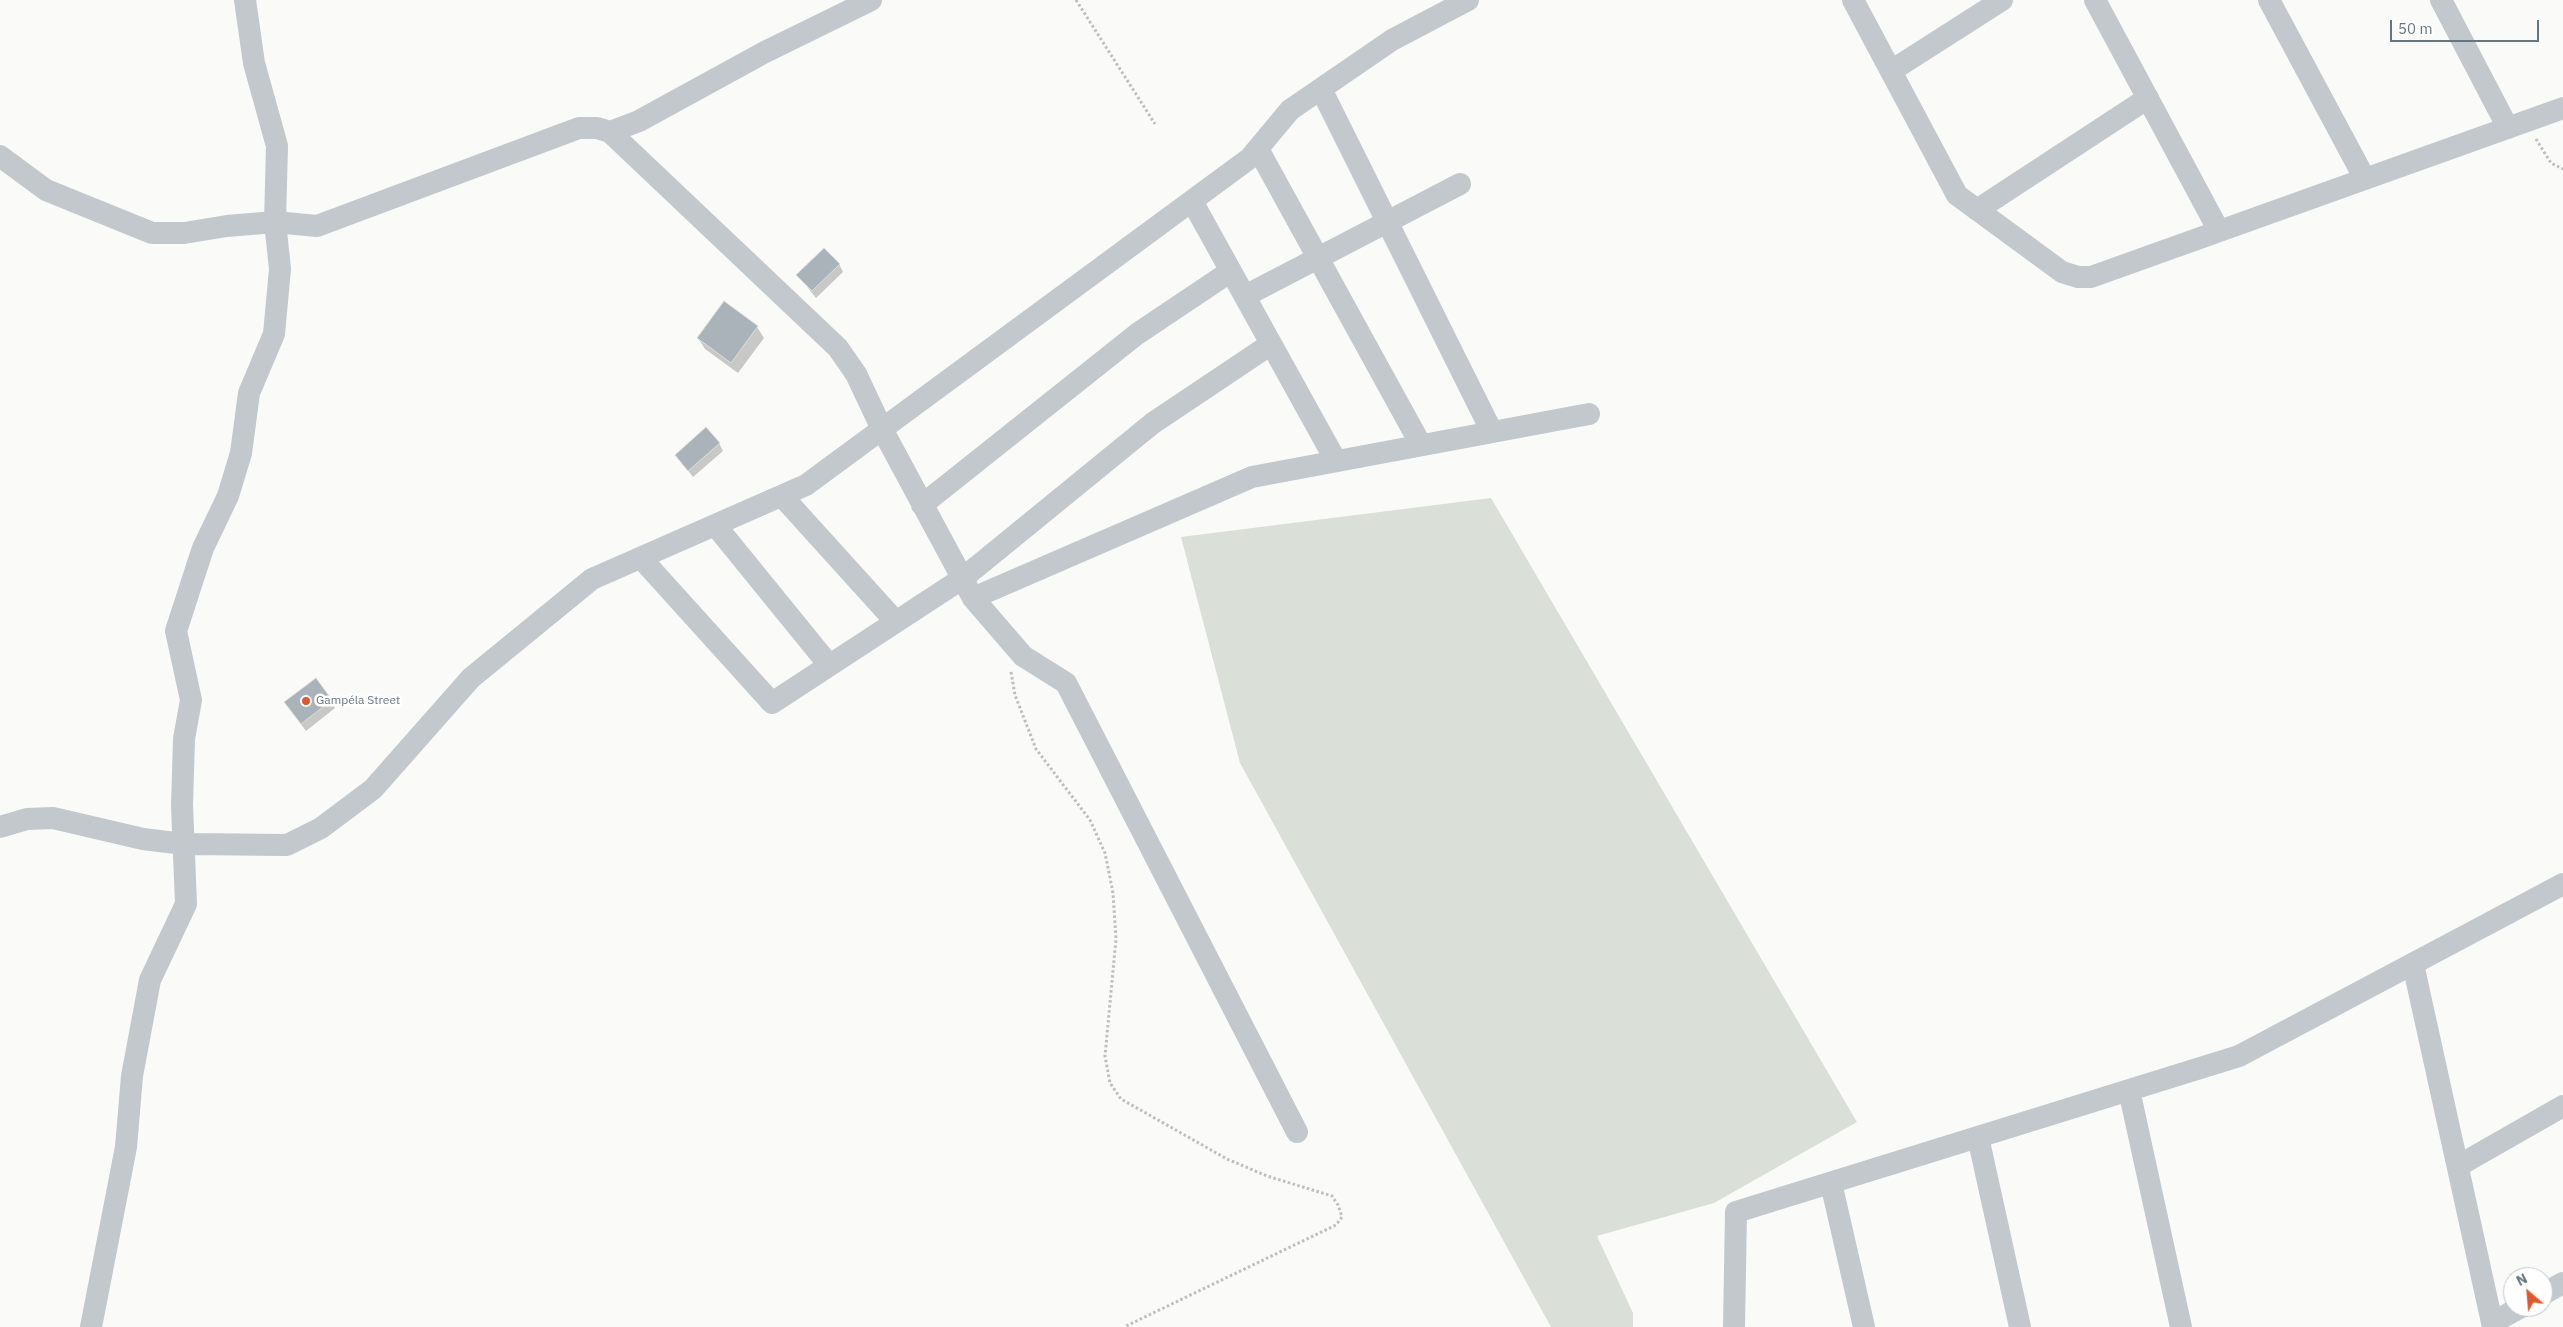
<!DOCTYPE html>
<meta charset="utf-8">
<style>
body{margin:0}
#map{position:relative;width:2563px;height:1327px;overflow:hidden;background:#fafaf8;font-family:"IBM Plex Sans",sans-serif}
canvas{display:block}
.north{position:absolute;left:2503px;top:1267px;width:50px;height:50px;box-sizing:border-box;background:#fff;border:1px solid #c1c8cd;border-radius:50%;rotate:333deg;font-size:14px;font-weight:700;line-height:20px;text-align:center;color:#657683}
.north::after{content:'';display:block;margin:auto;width:18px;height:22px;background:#e4572e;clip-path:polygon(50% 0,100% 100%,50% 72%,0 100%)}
.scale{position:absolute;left:2390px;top:20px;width:149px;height:22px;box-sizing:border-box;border:2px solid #657683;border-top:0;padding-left:6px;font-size:15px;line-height:18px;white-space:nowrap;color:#657683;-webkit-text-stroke:4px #fff;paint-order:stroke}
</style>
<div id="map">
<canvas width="2563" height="1327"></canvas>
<div class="north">N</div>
<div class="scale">50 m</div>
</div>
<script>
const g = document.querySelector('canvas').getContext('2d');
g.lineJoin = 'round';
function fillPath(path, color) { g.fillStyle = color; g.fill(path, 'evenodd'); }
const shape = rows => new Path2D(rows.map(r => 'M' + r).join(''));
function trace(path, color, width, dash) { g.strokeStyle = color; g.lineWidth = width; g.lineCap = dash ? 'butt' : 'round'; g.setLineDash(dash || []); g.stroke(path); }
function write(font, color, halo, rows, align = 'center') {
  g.font = font + ' "IBM Plex Sans",sans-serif'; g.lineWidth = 5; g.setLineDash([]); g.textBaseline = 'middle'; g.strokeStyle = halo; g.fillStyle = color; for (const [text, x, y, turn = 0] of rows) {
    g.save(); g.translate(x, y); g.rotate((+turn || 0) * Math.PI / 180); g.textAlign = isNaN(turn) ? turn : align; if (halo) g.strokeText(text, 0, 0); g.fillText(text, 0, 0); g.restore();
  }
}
fillPath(shape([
 [1491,498,1857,1122,1714,1203,1597,1236,1633,1313,1633,1327,1551,1327,1240,763,1181,537]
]), '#dadfd7');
fillPath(shape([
 [839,264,843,272,816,298,798,275],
 [757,327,764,338,738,373,705,349,698,338],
 [719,443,723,451,693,477,676,455],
 [315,680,335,708,306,731,290,709]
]), '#0003');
const building = shape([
 [824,248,840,264,812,291,796,275,824,248],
 [724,301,758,326,731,363,697,338,724,301],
 [706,427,720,443,688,471,675,455,706,427],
 [316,678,332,700,301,724,284,702,316,678]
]);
fillPath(building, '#aab3b9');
trace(building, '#dcdcda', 1);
trace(shape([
 [1076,0,1155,124],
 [2536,139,2551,163,2563,169],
 [1011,672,1015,695,1036,749,1090,820,1105,853,1113,893,1116,939,1105,1056,1110,1083,1121,1099,1227,1159,1267,1176,1332,1196,1338,1205,1342,1217,1336,1225,1124,1327]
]), '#bbbfc2', 3, [2.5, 2.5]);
trace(shape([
 [1853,0,1957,195,2062,272,2078,277,2091,277,2563,108],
 [2095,0,2219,231],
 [2269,0,2365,179],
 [2441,0,2508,128],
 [1891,71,2002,0],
 [1321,89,1492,432],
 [610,132,838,348,856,374,882,429,973,598,1023,656,1066,683,1297,1132],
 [1258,149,1421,445],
 [0,156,46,190,152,233,184,233,227,226,275,222,317,226,579,128,597,128,610,132,639,121,765,52,871,0],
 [1192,201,1336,461],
 [1977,210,2148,98],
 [1245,296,1460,184],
 [782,496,896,622],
 [922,505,1137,334,1231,271],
 [716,526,829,665],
 [641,558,772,703,963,578,1153,423,1271,344],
 [973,598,1252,477,1589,414],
 [0,827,27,819,53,818,143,839,184,844,287,845,321,828,373,789,471,678,592,579,806,485,1250,158,1290,110,1392,40,1468,0],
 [2413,964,2493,1327],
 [2129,1090,2181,1327],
 [1978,1137,2020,1327],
 [2458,1166,2563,1106],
 [1831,1183,1864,1327],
 [2543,1294,2563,1283],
 [2492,1323,2521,1307],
 [91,1327,126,1147,132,1076,150,980,186,904,182,805,184,739,191,700,176,631,203,548,228,496,241,453,249,393,274,334,280,269,275,222,277,146,254,63,245,0],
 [1734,1327,1736,1212,2239,1056,2563,884]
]), '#c3c8cc', 22);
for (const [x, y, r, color] of [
 [306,701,5,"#e4572e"]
]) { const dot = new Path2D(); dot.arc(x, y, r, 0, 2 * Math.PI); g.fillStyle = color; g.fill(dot); trace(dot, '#fff', 2); }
write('12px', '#657683', '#fff', [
 ["Gampéla Street",316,701]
], 'left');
</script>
